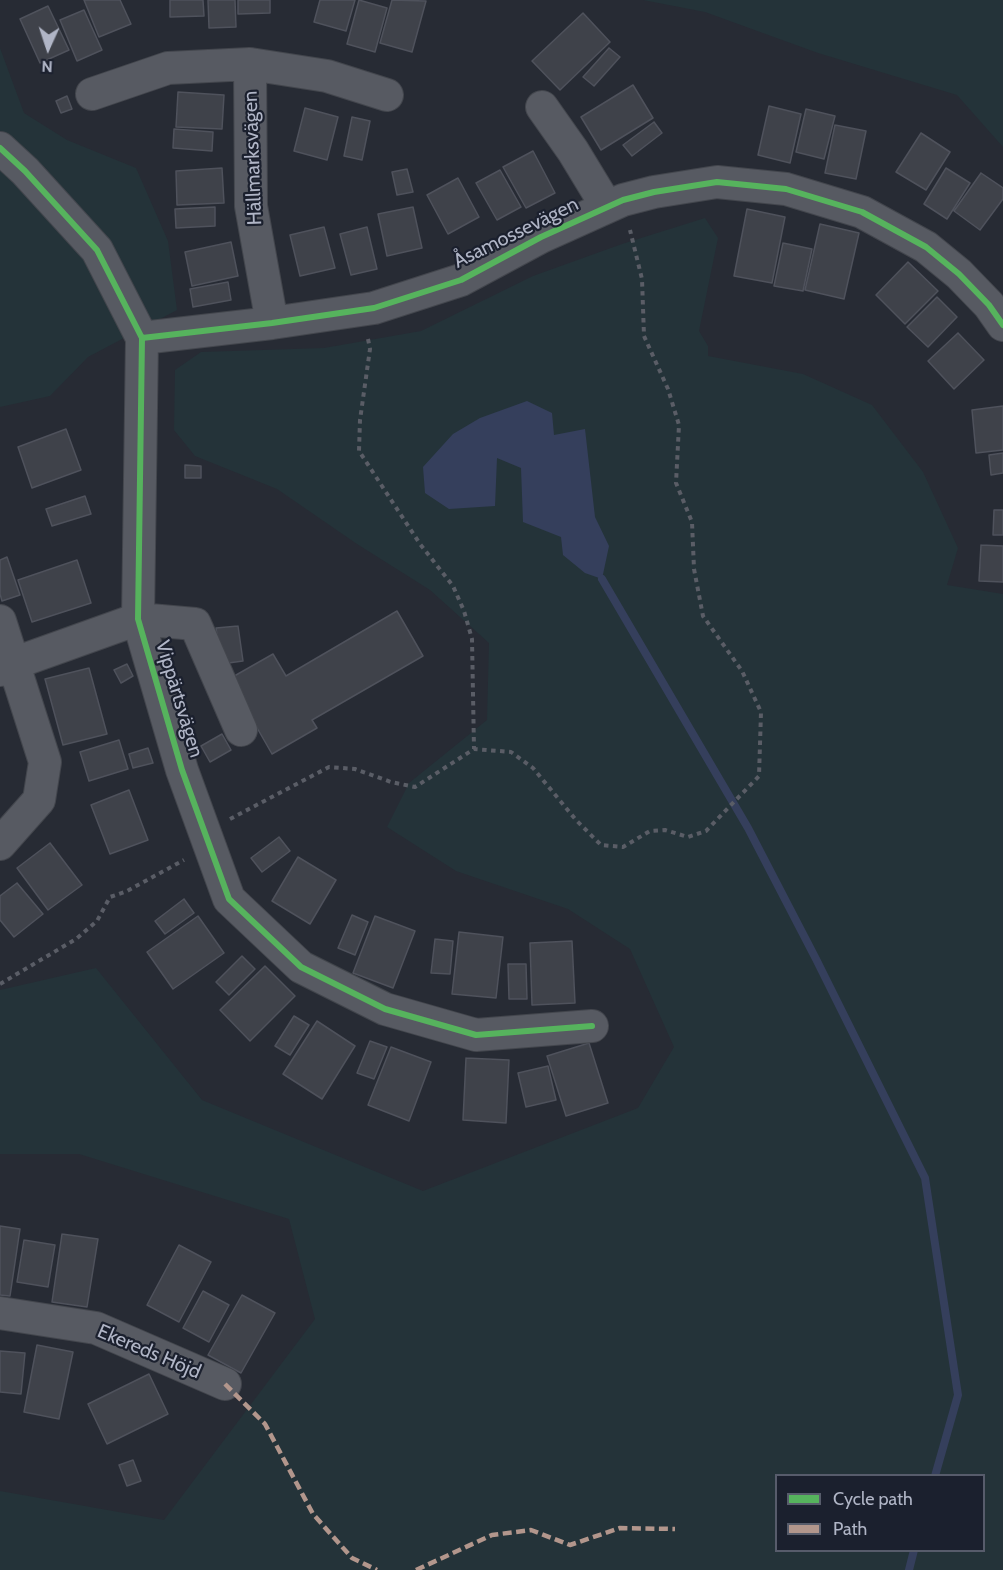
<!DOCTYPE html>
<meta charset="utf-8">
<style>
body{margin:0}
#map{position:relative;width:1003px;height:1570px;overflow:hidden;background:#272b34;font-family:Cabin,sans-serif}
canvas{display:block}
.legend{position:absolute;left:775px;top:1474px;width:210px;height:78px;box-sizing:border-box;background:#1b202e;border:2px solid #575c6b;margin:0;padding:8px 10px;list-style:none;font-size:18px;color:#b0b5c6}
.legend li{display:flex;align-items:center;gap:12px;height:30px}
.legend b{width:30px;border:2px solid #575c6b}
.north{position:absolute;left:18px;top:18px;width:60px;height:60px;-webkit-text-stroke:4px #1b202e;paint-order:stroke;rotate:183deg;font-size:16px;font-weight:700;line-height:24px;text-align:center;color:#b0b5c6}
.north::after{content:'';display:block;margin:auto;width:21px;height:27px;background:#b0b5c6;clip-path:polygon(50% 0,100% 100%,50% 72%,0 100%)}
</style>
<div id="map">
<canvas width="1003" height="1570"></canvas>
<ul class="legend">
<li><b style="height:8px;background:#56b35d"></b>Cycle path</li>
<li><b style="height:8px;background:#b2968c"></b>Path</li>
</ul>
<div class="north">N</div>
</div>
<script>
const g = document.querySelector('canvas').getContext('2d');
g.lineJoin = 'round';
function fillPath(path, color) { g.fillStyle = color; g.fill(path, 'evenodd'); }
const shape = rows => new Path2D(rows.map(r => 'M' + r).join(''));
function trace(path, color, width, dash) { g.strokeStyle = color; g.lineWidth = width; g.lineCap = dash ? 'butt' : 'round'; g.setLineDash(dash || []); g.stroke(path); }
function write(font, color, halo, rows, align = 'center') {
  g.font = font + ' Cabin,sans-serif'; g.lineWidth = 4.5; g.setLineDash([]); g.textBaseline = 'middle'; g.strokeStyle = halo; g.fillStyle = color; for (const [text, x, y, turn = 0] of rows) {
    g.save(); g.translate(x, y); g.rotate((+turn || 0) * Math.PI / 180); g.textAlign = isNaN(turn) ? turn : align; if (halo) g.strokeText(text, 0, 0); g.fillText(text, 0, 0); g.restore();
  }
}
fillPath(shape([
 [643,0,1003,0,1003,147,957,95,818,53,705,12],
 [0,48,24,113,67,140,136,168,168,241,177,310,88,357,50,396,0,407],
 [705,218,718,238,699,331,708,346,708,356,803,374,872,405,923,472,958,548,947,585,1003,594,1003,1570,0,1570,0,1491,164,1520,315,1319,289,1219,79,1154,0,1154,0,990,96,968,202,1100,423,1191,638,1108,674,1047,630,949,568,909,456,871,387,827,409,783,487,720,489,643,430,590,357,544,277,489,195,456,174,430,175,370,201,352,324,348,421,331,533,276,622,244],
 [776,1476,984,1476,984,1550,776,1550]
]), '#243339');
fillPath(shape([
 [527,401,552,413,554,435,585,429,595,517,609,546,602,579,585,573,563,555,561,537,523,522,521,468,497,458,495,506,449,509,425,493,423,467,453,434,480,418]
]), '#353f5c');
trace(shape([
 [602,579,748,828,816,959,925,1178,958,1395,935,1476],
 [909,1570,914,1550]
]), '#353f5c', 8);
const building = shape([
 [84,0,120,0,131,24,99,37,84,0],
 [170,0,203,0,204,16,170,17,170,0],
 [208,0,235,0,236,27,209,28,208,0],
 [238,0,270,0,270,13,238,14,238,0],
 [320,0,355,0,346,31,314,22,320,0],
 [359,0,387,8,375,52,347,44,359,0],
 [392,0,426,1,412,52,380,43,392,0],
 [48,6,69,50,40,63,20,19,48,6],
 [84,10,102,50,77,61,60,20,84,10],
 [583,13,610,42,560,90,532,61,583,13],
 [609,48,620,57,594,86,583,77,609,48],
 [633,85,653,118,601,150,581,117,633,85],
 [178,92,224,95,222,129,176,127,178,92],
 [67,96,72,109,61,113,56,101,67,96],
 [769,106,801,114,790,163,758,155,769,106],
 [305,108,338,117,327,160,294,151,305,108],
 [806,109,835,116,824,159,796,152,806,109],
 [352,117,370,121,362,160,344,156,352,117],
 [654,122,662,133,632,156,623,145,654,122],
 [835,125,866,131,856,179,825,173,835,125],
 [174,129,213,132,212,151,173,148,174,129],
 [921,133,950,152,926,190,896,172,921,133],
 [533,151,555,193,526,208,503,167,533,151],
 [222,168,224,203,177,205,176,171,222,168],
 [946,168,970,183,947,219,924,204,946,168],
 [407,169,413,192,397,195,392,172,407,169],
 [500,170,521,207,497,220,476,183,500,170],
 [981,173,1003,188,1003,199,980,230,954,211,981,173],
 [458,178,479,217,448,234,427,195,458,178],
 [215,207,215,226,176,228,175,209,215,207],
 [413,207,422,248,387,256,378,214,413,207],
 [747,209,785,217,772,283,734,276,747,209],
 [820,224,859,233,844,299,805,290,820,224],
 [324,227,335,268,300,276,290,235,324,227],
 [367,227,377,269,351,275,340,234,367,227],
 [231,242,238,276,192,286,185,252,231,242],
 [783,243,812,249,803,291,774,286,783,243],
 [908,262,938,291,905,324,876,295,908,262],
 [228,282,231,300,193,307,190,289,228,282],
 [937,297,957,317,928,347,907,327,937,297],
 [958,333,984,360,954,389,928,361,958,333],
 [1003,406,1003,450,976,453,972,410,1003,406],
 [66,429,81,470,32,488,18,447,66,429],
 [1003,453,1003,473,991,475,989,455,1003,453],
 [185,465,201,466,201,478,185,478,185,465],
 [85,496,91,514,52,526,46,509,85,496],
 [994,510,1003,510,1003,535,993,535,994,510],
 [981,545,1003,546,1003,582,979,581,981,545],
 [7,557,20,595,2,601,0,594,0,560,7,557],
 [77,560,91,603,32,622,18,580,77,560],
 [397,611,423,656,312,720,317,728,272,754,229,679,273,654,286,676,397,611],
 [238,626,243,661,221,664,216,628,238,626],
 [127,664,133,676,121,683,114,670,127,664],
 [89,668,107,734,63,745,45,679,89,668],
 [222,734,231,750,210,762,201,746,222,734],
 [119,740,128,769,89,781,80,752,119,740],
 [148,748,153,763,133,768,129,754,148,748],
 [129,790,148,840,110,854,91,805,129,790],
 [279,837,290,851,262,872,251,858,279,837],
 [50,843,82,885,48,910,17,868,50,843],
 [298,857,336,880,310,924,272,901,298,857],
 [17,883,43,914,14,937,0,920,0,896,17,883],
 [184,899,194,913,165,934,155,921,184,899],
 [352,915,368,922,355,955,338,948,352,915],
 [198,916,224,953,173,989,147,952,198,916],
 [375,916,415,931,393,988,353,973,375,916],
 [459,932,503,937,496,998,452,994,459,932],
 [435,939,453,941,450,974,431,973,435,939],
 [572,941,575,1003,532,1005,530,943,572,941],
 [242,956,255,969,229,995,216,982,242,956],
 [508,964,526,964,527,999,509,999,508,964],
 [265,966,295,996,250,1041,220,1010,265,966],
 [294,1016,309,1025,290,1055,275,1046,294,1016],
 [317,1021,355,1046,322,1099,283,1074,317,1021],
 [370,1041,387,1047,374,1079,357,1073,370,1041],
 [589,1043,608,1103,566,1116,547,1056,589,1043],
 [391,1047,431,1062,409,1121,368,1105,391,1047],
 [466,1058,509,1060,506,1123,463,1120,466,1058],
 [548,1066,556,1100,526,1107,518,1073,548,1066],
 [0,1226,20,1229,10,1296,0,1295,0,1226],
 [62,1234,98,1239,87,1307,52,1302,62,1234],
 [24,1240,55,1245,48,1287,17,1282,24,1240],
 [179,1245,211,1262,179,1322,147,1305,179,1245],
 [203,1291,229,1305,209,1342,183,1328,203,1291],
 [242,1295,275,1313,241,1373,208,1355,242,1295],
 [37,1345,73,1352,59,1419,24,1412,37,1345],
 [0,1351,25,1353,21,1394,0,1392,0,1351],
 [149,1374,168,1414,107,1444,88,1404,149,1374],
 [133,1460,141,1481,127,1486,119,1465,133,1460]
]);
fillPath(building, '#3f424a');
trace(building, '#4f525c', 1.5);
const minor = shape([
 [250,64,251,206,272,323],
 [92,94,168,68,250,64,327,76,387,95],
 [542,107,573,151,607,207],
 [0,148,25,171,97,250,142,338,138,619,182,770,229,899,301,967,385,1009,476,1035,592,1026],
 [142,338,272,323,374,308,461,280,541,237,623,200,654,192,717,182,786,189,862,212,926,247,959,274,989,305,1003,325],
 [0,621,45,762,39,800,0,844],
 [0,670,15,663,138,619,195,624,241,730],
 [0,1313,96,1328,225,1384]
]);
trace(minor, '#43464d', 34);
trace(shape([
 [368,339,370,349,360,420,359,451,420,544,453,586,464,611,472,639,474,749],
 [230,819,329,767,355,769,391,782,415,787,474,749,511,752,533,768,576,820,601,845,623,847,650,831,665,830,688,837,706,831,759,776,761,712,742,671,703,616,694,569,692,522,676,483,679,425,668,389,644,336,642,279,630,230],
 [0,984,76,939,97,921,110,897,127,891,184,860]
]), '#5a5d66', 4, [4.5, 4.5]);
trace(minor, '#575a62', 32);
trace(shape([
 [225,1384,265,1424,313,1514,352,1558,377,1570],
 [416,1570,492,1535,531,1530,570,1545,620,1528,675,1529]
]), '#b2968c', 4.5, [9, 4.5]);
trace(shape([
 [0,148,25,171,97,250,142,338,138,619,182,770,229,899,301,967,385,1009,476,1035,592,1026],
 [142,338,272,323,374,308,461,280,541,237,623,200,654,192,717,182,786,189,862,212,926,247,959,274,989,305,1003,325]
]), '#56b35d', 6);
write('20px', '#b0b5c6', '#1b202e', [
 ["Hällmarksvägen",253,158,-92],
 ["Åsamossevägen",516,233,-26],
 ["Vippärtsvägen",179,699,73],
 ["Ekereds Höjd",149,1352,23]
]);
</script>
